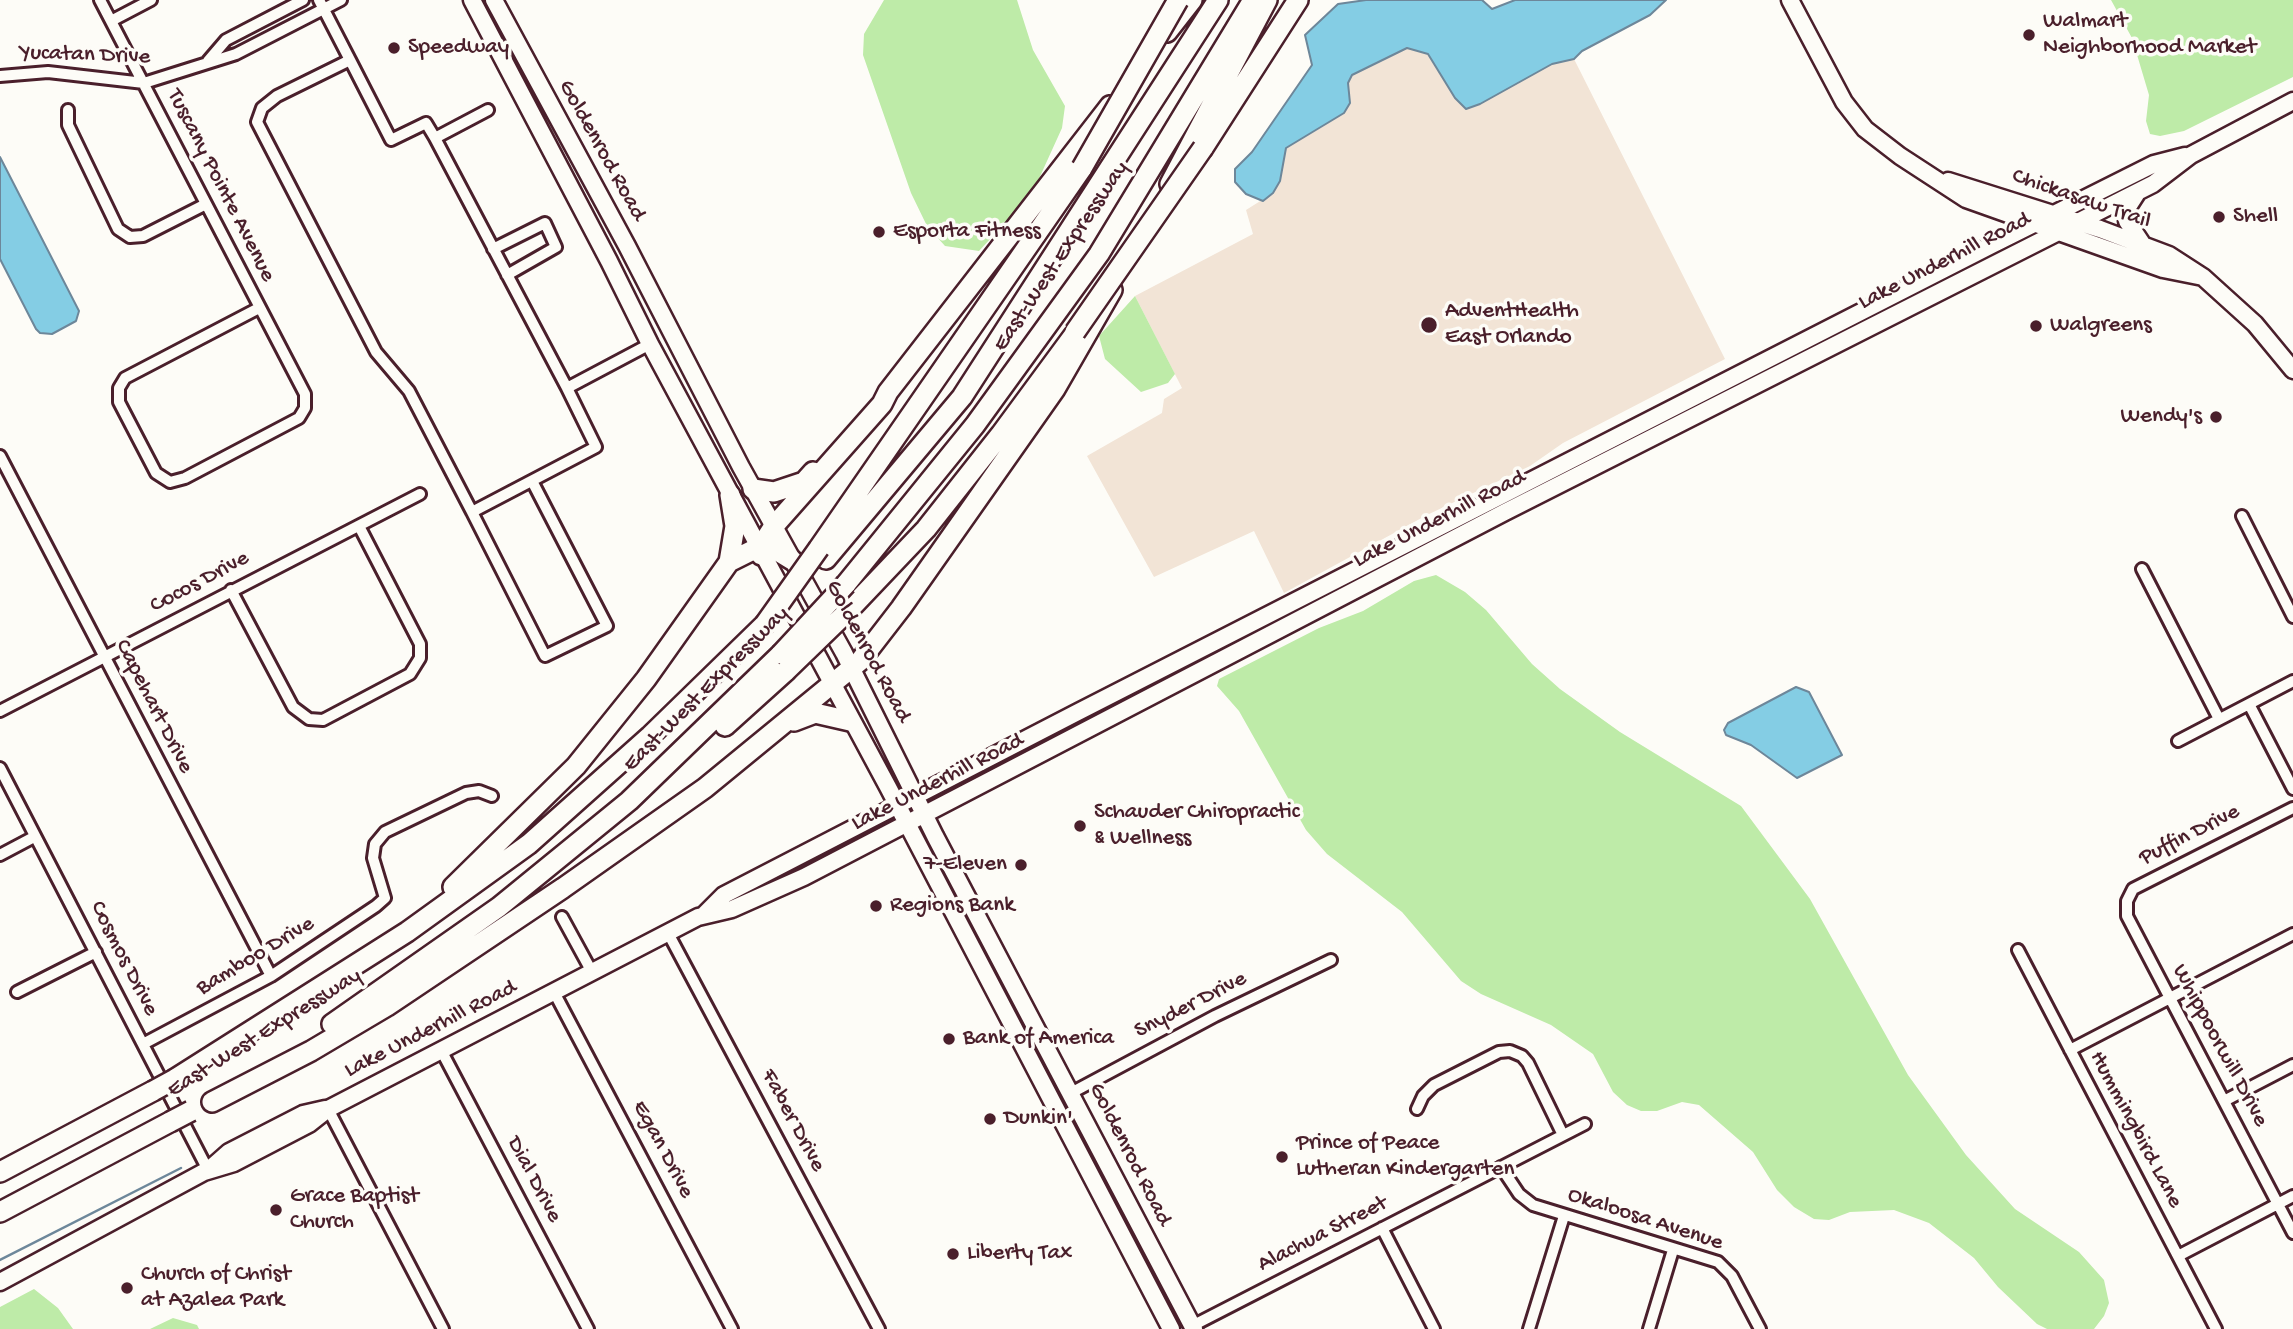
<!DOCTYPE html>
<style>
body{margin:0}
canvas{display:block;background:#fdfcf7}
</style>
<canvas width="2293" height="1329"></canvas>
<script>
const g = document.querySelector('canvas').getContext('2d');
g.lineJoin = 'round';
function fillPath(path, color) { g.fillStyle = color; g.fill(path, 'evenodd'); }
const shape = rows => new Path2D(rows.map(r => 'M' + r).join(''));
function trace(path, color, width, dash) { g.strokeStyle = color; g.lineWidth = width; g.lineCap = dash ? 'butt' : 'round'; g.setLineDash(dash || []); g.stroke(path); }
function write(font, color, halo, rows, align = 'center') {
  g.font = font + ' "Gochi Hand",sans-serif'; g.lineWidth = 7; g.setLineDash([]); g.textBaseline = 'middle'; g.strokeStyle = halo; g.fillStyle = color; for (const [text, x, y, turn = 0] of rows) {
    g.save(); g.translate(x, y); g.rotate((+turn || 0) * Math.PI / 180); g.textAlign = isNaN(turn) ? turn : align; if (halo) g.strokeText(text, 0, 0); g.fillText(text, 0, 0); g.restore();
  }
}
fillPath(shape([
 [1407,48,1428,54,1455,98,1466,109,1480,104,1552,64,1574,59,1725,359,1563,443,1530,466,1427,515,1284,593,1254,531,1154,577,1087,456,1162,413,1164,399,1182,388,1135,296,1253,234,1246,210,1273,193,1280,181,1286,148,1324,126,1349,90,1347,83,1352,75]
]), '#f2e4d6');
fillPath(shape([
 [884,0,1017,0,1033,50,1065,106,1062,128,1032,194,979,251,945,246,927,226,911,193,863,55,864,34],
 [2111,0,2293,0,2293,77,2184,131,2160,136,2150,134,2146,121,2149,95,2132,38],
 [1135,296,1175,374,1168,383,1141,392,1105,359,1099,336],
 [1436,575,1465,592,1486,610,1532,664,1560,689,1620,732,1741,806,1810,899,1908,1075,1966,1155,2015,1209,2079,1252,2104,1280,2109,1303,2104,1316,2094,1329,2047,1329,2037,1324,1998,1287,1974,1258,1929,1223,1894,1210,1850,1212,1829,1220,1814,1219,1794,1207,1777,1190,1753,1152,1699,1105,1682,1102,1657,1111,1641,1111,1627,1105,1613,1092,1593,1054,1551,1025,1481,994,1461,981,1402,912,1327,854,1306,830,1239,711,1217,686,1219,679,1319,628,1363,611,1414,581],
 [34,1289,58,1308,73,1329,0,1329,0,1307],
 [173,1318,197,1325,199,1329,150,1329]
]), '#beeba8');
const water = shape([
 [1366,0,1482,0,1492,9,1515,0,1666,0,1650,15,1582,51,1574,59,1552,64,1480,104,1466,109,1455,98,1428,54,1407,48,1352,75,1348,83,1350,103,1344,113,1286,148,1280,181,1273,193,1263,201,1246,194,1235,182,1235,169,1252,152,1312,65,1305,35,1338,4,1366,0],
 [0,157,79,311,76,321,52,334,40,333,36,329,0,259,0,157],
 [1796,687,1809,692,1842,755,1797,778,1751,745,1726,735,1724,730,1728,723,1796,687]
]);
fillPath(water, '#84cde4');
trace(water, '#6d879a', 2);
trace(shape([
 [0,1260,181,1168]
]), '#6d879a', 2.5);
const street = shape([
 [100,0,305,394,305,408,299,418,185,478,170,482,156,473,119,402,119,388,125,378,259,308],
 [319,0,350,60,277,96,262,108,257,122,376,352,409,391,472,512],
 [111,21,151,0],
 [350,60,391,140,426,123,435,138,488,110],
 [208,61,226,40,303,0],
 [0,76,48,72,144,83,236,54,341,0],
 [68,110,68,125,118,229,130,237,143,236,206,204],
 [435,138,567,388],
 [493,249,545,223,556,247,507,275],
 [0,456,271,976],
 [532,481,607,626,545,656,472,512,596,447,567,388,650,344],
 [2242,516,2293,617],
 [2142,569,2219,719],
 [231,590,293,707,309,719,323,720,410,674,420,658,420,644,359,526],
 [2249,704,2293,789],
 [0,711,420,494],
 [2178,741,2293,681],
 [0,768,208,1170],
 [2293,808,2133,889,2127,901,2127,916,2293,1233],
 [0,855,34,837],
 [562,917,592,972],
 [668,933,879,1329],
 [2018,950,2216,1329],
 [17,992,96,952],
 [554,992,732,1329],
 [143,1044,271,976,376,906,385,898,373,858,375,844,385,832,466,793,479,791,492,796],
 [441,1050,588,1329],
 [2070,1050,2293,934],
 [1071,1093,1215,1016,1331,960],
 [2224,1101,2293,1065],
 [328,1109,443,1329],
 [1417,1109,1423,1096,1434,1085,1499,1052,1510,1051,1522,1056,1528,1063,1563,1135],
 [1501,1167,1519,1194,1533,1205,1718,1262,1732,1276,1760,1329],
 [1382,1228,1434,1329],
 [2178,1256,2293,1196],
 [1192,1326,1585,1124],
 [1529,1329,1564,1216],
 [1649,1329,1673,1250]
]);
const secondary = shape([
 [472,0,609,261,650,344,888,787,1171,1329],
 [494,0,627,246,741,467,844,653,935,836,1194,1329],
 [1790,0,1844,102,1865,129,1900,156,1966,199,2163,269,2203,277],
 [1948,181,2100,229,2169,255,2203,277,2255,324,2293,370],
 [2137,193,2128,207,2127,221,2141,242],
 [705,914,724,895,1078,712,1992,245,2154,164,2185,156],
 [212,1167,229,1152,303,1114,325,1109],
 [0,1282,204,1172,234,1163,309,1124,328,1109,698,917,732,909,804,877,1505,512,2153,184,2191,155,2293,101]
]);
const highway = shape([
 [1167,32,1192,0],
 [1203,148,1298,0],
 [1170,184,1267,0],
 [753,489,774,492,804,482,813,472],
 [819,548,1082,168],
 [761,555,763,543,774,526,882,404,888,392,1110,106],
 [826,559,962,397,1218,0],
 [729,562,735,526,730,495],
 [846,584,975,425,1099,254,1253,0],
 [849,610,926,529,1001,434,1074,335],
 [794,721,815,713,850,721],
 [725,726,786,671],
 [453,887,576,766,646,679,729,562,757,548,779,552,792,560],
 [332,1024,499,907,629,801,781,654],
 [175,1079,407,932,529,844,650,736,765,624],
 [212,1102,311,1051,387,1006,563,888,705,788,860,661,901,608,1055,389,1112,290],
 [0,1172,153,1091],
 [0,1212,170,1122]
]);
trace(street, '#4a1f2b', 16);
trace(secondary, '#4a1f2b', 21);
trace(highway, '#4a1f2b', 24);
trace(street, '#fdfcf7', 10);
trace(secondary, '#fdfcf7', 16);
trace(highway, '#fdfcf7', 19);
const highwayBridge = shape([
 [1082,168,1178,0],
 [1075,332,1203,148],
 [765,624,819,548],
 [781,654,846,584],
 [786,671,849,610],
 [153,1091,175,1079],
 [170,1122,191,1111]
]);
trace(highwayBridge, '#4a1f2b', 24, []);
trace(highwayBridge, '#fdfcf7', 19);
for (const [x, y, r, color] of [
 [2029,35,7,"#4a1f2b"],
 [394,48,7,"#4a1f2b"],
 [2219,217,7,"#4a1f2b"],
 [879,232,7,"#4a1f2b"],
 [1429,325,9,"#4a1f2b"],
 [2036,326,7,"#4a1f2b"],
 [2216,417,7,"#4a1f2b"],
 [1080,826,7,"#4a1f2b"],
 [1021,865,7,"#4a1f2b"],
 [876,906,7,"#4a1f2b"],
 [949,1039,7,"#4a1f2b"],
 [990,1119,7,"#4a1f2b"],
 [1282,1157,7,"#4a1f2b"],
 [276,1210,7,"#4a1f2b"],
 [953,1254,7,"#4a1f2b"],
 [127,1288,7,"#4a1f2b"]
]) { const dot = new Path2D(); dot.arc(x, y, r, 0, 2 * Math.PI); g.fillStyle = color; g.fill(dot); trace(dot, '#fdfcf7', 2.5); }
write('23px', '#4a1f2b', '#fdfcf7', [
 ["Walmart",2043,22],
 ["Neighborhood Market",2043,48],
 ["Speedway",408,48],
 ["Shell",2233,217],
 ["Esporta Fitness",893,232],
 ["AdventHealth",1445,312],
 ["East Orlando",1445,338],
 ["Walgreens",2050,326],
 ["Wendy's",2202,417,"right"],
 ["Schauder Chiropractic",1094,813],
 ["& Wellness",1094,839],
 ["7-Eleven",1007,865,"right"],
 ["Regions Bank",890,906],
 ["Bank of America",963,1039],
 ["Dunkin'",1004,1119],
 ["Prince of Peace",1296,1144],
 ["Lutheran Kindergarten",1296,1170],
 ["Grace Baptist",290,1197],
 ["Church",290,1223],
 ["Liberty Tax",967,1254],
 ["Church of Christ",141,1275],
 ["at Azalea Park",141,1301]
], 'left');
write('23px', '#4a1f2b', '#fdfcf7', [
 ["Yucatan Drive",85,56,2],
 ["Goldenrod Road",601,151,61],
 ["Tuscany Pointe Avenue",220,186,63],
 ["Chickasaw Trail",2081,200,19],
 ["East-West Expressway",1062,257,-56],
 ["Lake Underhill Road",1945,262,-27],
 ["Lake Underhill Road",1440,520,-27],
 ["Cocos Drive",200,583,-28],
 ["Goldenrod Road",867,652,62],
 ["East-West Expressway",707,690,-45],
 ["Capehart Drive",153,707,63],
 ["Lake Underhill Road",938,783,-27],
 ["Puffin Drive",2190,836,-27],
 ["Bamboo Drive",256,957,-31],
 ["Cosmos Drive",123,959,63],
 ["Snyder Drive",1191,1006,-27],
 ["Lake Underhill Road",431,1030,-27],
 ["East-West Expressway",265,1034,-32],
 ["Whippoorwill Drive",2219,1046,62],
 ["Faber Drive",792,1121,62],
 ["Hummingbird Lane",2135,1130,62],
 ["Egan Drive",662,1150,62],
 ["Goldenrod Road",1129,1155,63],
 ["Dial Drive",533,1180,62],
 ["Okaloosa Avenue",1645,1220,18],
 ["Alachua Street",1323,1235,-27]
]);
</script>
